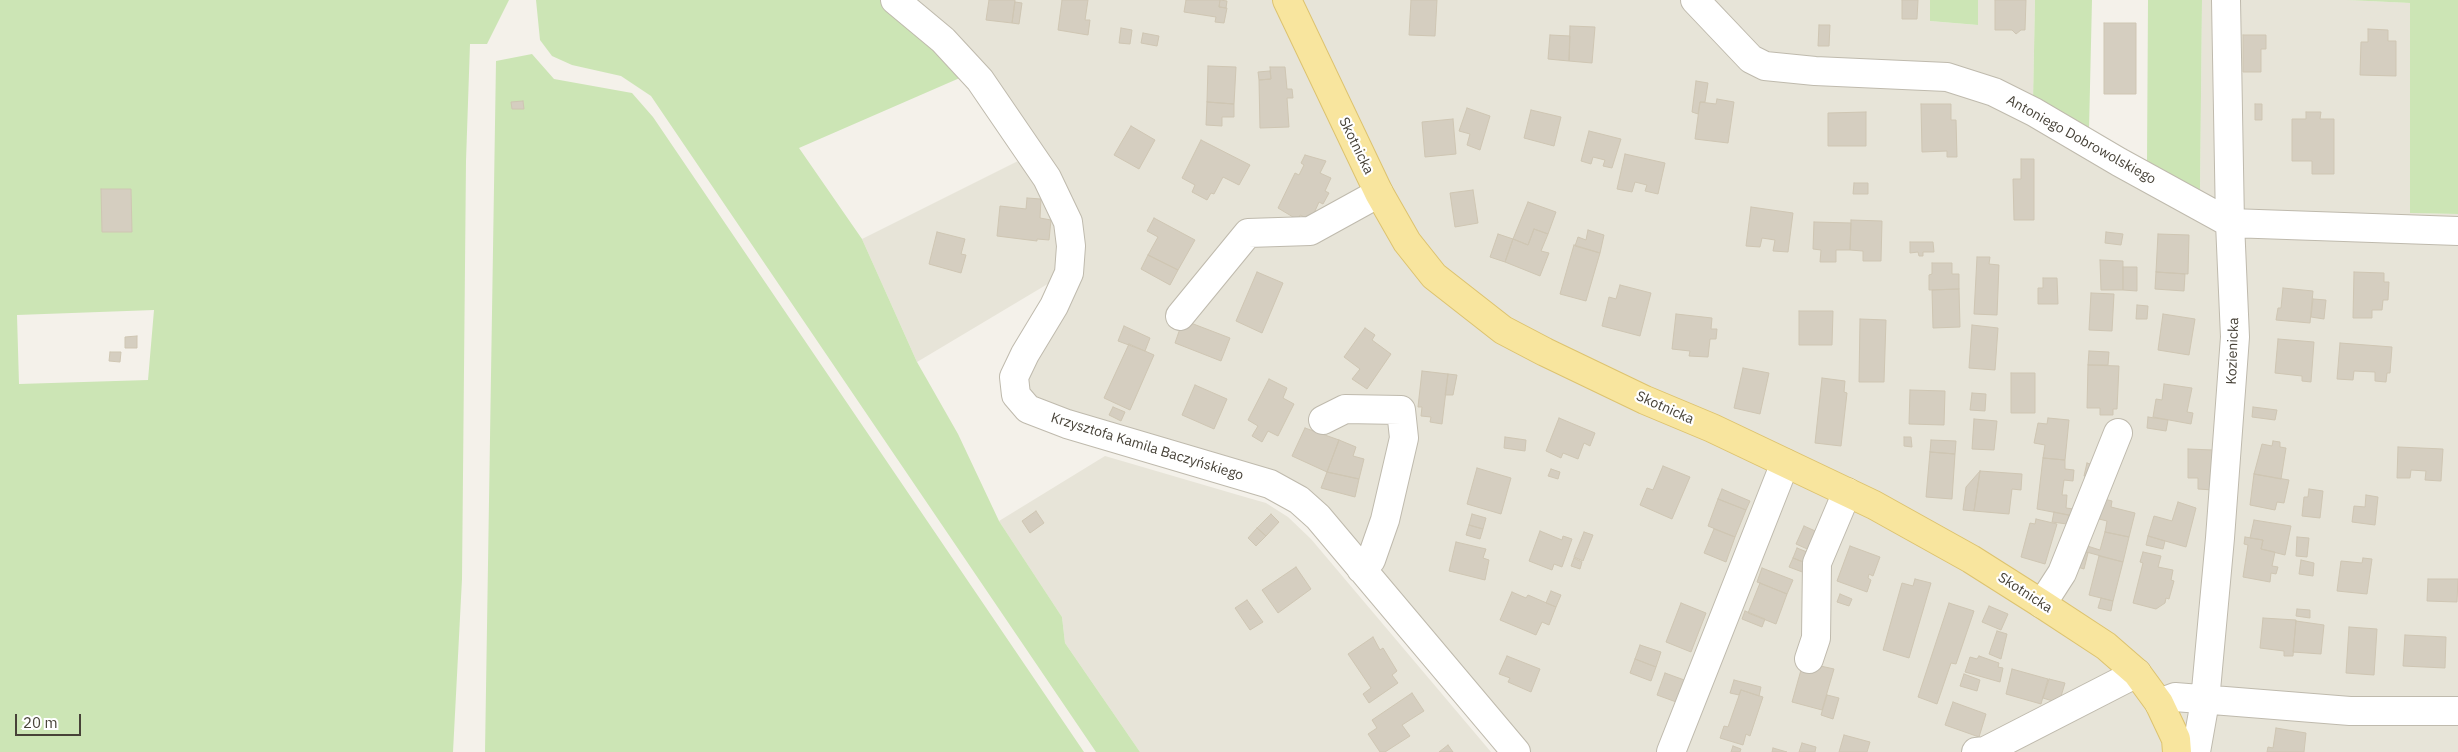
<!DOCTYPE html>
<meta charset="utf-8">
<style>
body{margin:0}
#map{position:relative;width:2458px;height:752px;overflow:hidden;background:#f4f1ea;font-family:"IBM Plex Sans",sans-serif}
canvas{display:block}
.scale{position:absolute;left:15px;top:714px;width:66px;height:22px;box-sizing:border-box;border:2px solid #474238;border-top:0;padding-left:6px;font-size:15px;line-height:18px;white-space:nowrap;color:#474238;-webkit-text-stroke:4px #fff;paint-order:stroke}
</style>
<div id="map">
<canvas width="2458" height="752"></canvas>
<div class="scale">20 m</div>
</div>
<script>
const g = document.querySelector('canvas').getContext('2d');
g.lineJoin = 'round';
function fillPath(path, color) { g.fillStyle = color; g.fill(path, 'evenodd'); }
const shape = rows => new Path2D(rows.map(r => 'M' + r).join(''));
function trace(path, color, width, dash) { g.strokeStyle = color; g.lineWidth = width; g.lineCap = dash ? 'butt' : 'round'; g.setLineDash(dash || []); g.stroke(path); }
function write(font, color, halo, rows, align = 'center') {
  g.font = font + ' "IBM Plex Sans",sans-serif'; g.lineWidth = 4.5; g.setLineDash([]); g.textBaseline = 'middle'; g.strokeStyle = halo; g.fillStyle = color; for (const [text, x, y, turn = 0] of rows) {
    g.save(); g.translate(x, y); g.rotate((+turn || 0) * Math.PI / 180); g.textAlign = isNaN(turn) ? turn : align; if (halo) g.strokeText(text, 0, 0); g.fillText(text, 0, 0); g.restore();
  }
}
fillPath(shape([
 [913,0,1686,0,1714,25,1716,0,1930,0,1930,21,1978,25,1978,0,2035,0,2033,101,2200,191,2202,0,2347,0,2410,3,2410,213,2458,214,2458,752,1522,752,1321,513,1020,393,1083,248],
 [1024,158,1061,222,1061,276,917,362,862,239],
 [1105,456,1245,497,1266,503,1288,517,1311,539,1491,752,1140,752,1065,643,1062,617,999,521]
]), '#e7e4d8');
fillPath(shape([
 [0,0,509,0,487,44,470,44,466,161,462,579,453,752,0,752],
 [154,310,148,380,19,384,17,315],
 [536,0,884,0,962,77,799,148,862,239,917,362,958,434,999,521,1062,617,1065,643,1140,752,1096,752,651,96,621,76,572,65,552,56,540,40],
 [1930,0,1978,0,1978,25,1930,21],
 [2035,0,2092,0,2089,130,2033,101],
 [2148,0,2202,0,2200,191,2147,162],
 [2347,0,2458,0,2458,214,2410,213,2410,3],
 [532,54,554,79,632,93,653,117,1084,752,485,752,496,61]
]), '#cce5b5');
const building = shape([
 [989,0,1015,0,1012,23,986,20,989,0],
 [1062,0,1088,0,1085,20,1090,20,1088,35,1058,30,1062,0],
 [1186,0,1220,0,1219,7,1227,8,1224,23,1215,22,1216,17,1184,12,1186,0],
 [1220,0,1227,1,1226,8,1219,7,1220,0],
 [1411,0,1437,0,1435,36,1409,35,1411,0],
 [1902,0,1918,0,1917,19,1902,19,1902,0],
 [1995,0,2026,0,2025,30,2021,30,2016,34,2012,30,1995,30,1995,0],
 [1015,2,1022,3,1019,24,1012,23,1015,2],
 [2104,23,2136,23,2136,94,2104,94,2104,23],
 [1819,25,1830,25,1829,46,1818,46,1819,25],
 [1570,26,1595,27,1592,63,1569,61,1570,26],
 [1121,28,1132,30,1130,44,1119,43,1121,28],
 [2368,29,2388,30,2388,41,2396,41,2396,76,2360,75,2361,42,2368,42,2368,29],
 [1143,33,1159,36,1157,46,1141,43,1143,33],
 [1550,35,1570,36,1569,61,1548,59,1550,35],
 [2243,35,2266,35,2266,49,2261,49,2261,72,2243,72,2243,35],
 [1208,66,1236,67,1234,104,1207,102,1208,66],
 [1270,67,1285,67,1287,89,1292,89,1293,98,1287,98,1289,127,1260,128,1259,80,1271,79,1270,67],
 [1270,71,1271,79,1259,80,1258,72,1270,71],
 [1696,81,1708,83,1705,102,1700,102,1698,114,1692,112,1696,81],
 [1717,99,1734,102,1728,143,1695,139,1700,102,1716,104,1717,99],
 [523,101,524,109,512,109,511,102,523,101],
 [1207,102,1234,104,1234,117,1222,117,1222,126,1206,125,1207,102],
 [1921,104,1951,104,1951,120,1956,120,1957,157,1947,157,1947,151,1922,152,1921,104],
 [2255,104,2262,104,2262,120,2255,120,2255,104],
 [1467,108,1490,116,1480,150,1467,145,1470,134,1459,131,1467,108],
 [1531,110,1561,117,1554,146,1524,138,1531,110],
 [1866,112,1866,146,1828,146,1828,113,1866,112],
 [2306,112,2321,112,2320,119,2334,119,2334,174,2312,174,2312,161,2292,161,2292,119,2306,119,2306,112],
 [1453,119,1456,154,1425,157,1422,122,1453,119],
 [1131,126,1155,140,1139,169,1114,155,1131,126],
 [1589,131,1621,139,1612,168,1603,166,1605,160,1593,157,1591,164,1581,161,1589,131],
 [1201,140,1250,165,1239,185,1223,177,1214,194,1211,193,1207,200,1192,192,1195,185,1182,178,1201,140],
 [1625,154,1665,163,1658,194,1645,191,1647,185,1635,182,1632,192,1617,189,1625,154],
 [1305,155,1326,161,1320,173,1331,178,1325,191,1329,193,1323,204,1319,202,1311,220,1300,215,1298,220,1278,208,1295,173,1299,175,1304,165,1301,163,1305,155],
 [2021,159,2034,159,2034,220,2014,220,2013,179,2021,179,2021,159],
 [1854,183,1868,183,1868,194,1853,194,1854,183],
 [101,189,131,189,132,232,102,232,101,189],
 [1473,190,1478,223,1455,227,1450,193,1473,190],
 [1027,198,1041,199,1040,218,1051,220,1049,240,1037,239,1037,241,997,236,1000,206,1026,209,1027,198],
 [1528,202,1556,212,1548,234,1534,229,1528,245,1513,239,1528,202],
 [1751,207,1793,213,1788,252,1773,251,1775,240,1762,238,1760,247,1746,246,1751,207],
 [1154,218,1195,240,1178,270,1148,255,1158,237,1147,231,1154,218],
 [1851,220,1882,221,1881,261,1863,261,1863,251,1850,250,1851,220],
 [1814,222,1851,223,1850,250,1836,250,1836,262,1820,262,1821,250,1813,249,1814,222],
 [1534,229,1548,234,1541,251,1549,253,1540,276,1505,262,1513,239,1528,245,1534,229],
 [1588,230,1604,235,1600,253,1575,246,1578,237,1586,240,1588,230],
 [937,232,965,239,961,254,966,255,961,273,929,264,937,232],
 [2106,232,2123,234,2121,245,2105,243,2106,232],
 [1498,234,1513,239,1505,262,1490,257,1498,234],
 [2158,234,2189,235,2188,274,2156,272,2158,234],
 [1910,242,1933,242,1934,252,1923,252,1923,256,1919,256,1918,252,1910,253,1910,242],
 [1574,245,1600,253,1586,301,1560,294,1574,245],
 [1148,255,1178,270,1170,285,1141,269,1148,255],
 [1977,257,1990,257,1989,264,1999,265,1997,315,1974,314,1977,257],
 [2100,260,2123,261,2123,290,2101,290,2100,260],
 [1932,263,1952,263,1952,274,1959,274,1959,289,1929,290,1929,275,1932,274,1932,263],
 [2123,267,2137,267,2137,291,2123,290,2123,267],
 [1257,272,1283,283,1262,333,1236,321,1257,272],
 [2156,272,2185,274,2184,291,2155,289,2156,272],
 [2354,272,2384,273,2384,282,2389,282,2388,300,2383,300,2382,310,2372,310,2372,318,2353,318,2354,272],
 [2043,278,2057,278,2058,304,2038,304,2038,288,2043,288,2043,278],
 [1620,285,1651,293,1640,336,1602,326,1609,297,1616,299,1620,285],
 [2283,288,2313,291,2310,323,2276,320,2278,308,2281,308,2283,288],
 [1959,289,1960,327,1933,328,1932,290,1959,289],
 [2091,293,2114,294,2112,331,2089,330,2091,293],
 [2313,299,2326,300,2324,319,2311,317,2313,299],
 [2137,305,2148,306,2147,319,2136,319,2137,305],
 [1799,311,1833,311,1832,345,1799,345,1799,311],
 [1676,314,1712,318,1711,329,1717,329,1716,339,1710,339,1708,357,1689,356,1690,351,1672,349,1676,314],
 [2163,314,2195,319,2189,355,2158,350,2163,314],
 [1860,319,1886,320,1884,382,1859,382,1860,319],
 [1183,320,1230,338,1221,361,1175,343,1183,320],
 [1972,325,1998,328,1995,370,1969,368,1972,325],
 [1124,326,1150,338,1145,351,1118,341,1124,326],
 [1365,328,1375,335,1372,340,1391,354,1367,389,1352,379,1360,369,1344,357,1365,328],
 [137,336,137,348,125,348,125,337,137,336],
 [2278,339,2314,342,2311,382,2302,381,2302,376,2275,373,2278,339],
 [2340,343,2392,347,2390,373,2387,373,2386,382,2375,381,2375,372,2354,371,2353,380,2337,379,2340,343],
 [1129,344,1154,355,1130,410,1104,398,1129,344],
 [2089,351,2109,352,2108,365,2088,365,2089,351],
 [110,352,121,352,120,362,109,361,110,352],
 [2088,365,2119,366,2117,409,2113,409,2113,415,2100,415,2100,408,2087,408,2088,365],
 [1743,368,1769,373,1760,414,1734,408,1743,368],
 [1422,371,1448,374,1442,424,1430,422,1431,417,1421,416,1422,407,1418,407,1422,371],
 [2011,373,2035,373,2035,413,2011,413,2011,373],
 [1448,374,1457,375,1453,395,1445,395,1448,374],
 [1822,378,1845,381,1844,392,1847,393,1841,446,1815,443,1822,378],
 [1269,379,1287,388,1283,398,1294,404,1278,436,1268,431,1262,442,1252,436,1258,426,1248,420,1269,379],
 [2164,384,2192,388,2187,412,2193,413,2191,424,2153,417,2156,399,2162,400,2164,384],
 [1195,385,1227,399,1214,429,1182,415,1195,385],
 [1910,390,1945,391,1944,425,1909,424,1910,390],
 [1972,393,1986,394,1985,411,1970,410,1972,393],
 [1113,407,1125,412,1121,421,1109,415,1113,407],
 [2253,407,2277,410,2275,420,2252,417,2253,407],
 [2148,417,2168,420,2166,431,2147,428,2148,417],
 [1559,418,1595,433,1590,446,1584,443,1578,459,1563,453,1561,458,1546,451,1559,418],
 [2048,418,2069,420,2065,460,2043,458,2045,445,2034,443,2038,423,2047,424,2048,418],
 [1974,419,1997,421,1994,450,1972,449,1974,419],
 [1305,428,1339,440,1327,472,1292,456,1305,428],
 [1505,437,1526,440,1525,451,1504,448,1505,437],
 [1904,437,1911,437,1912,447,1904,446,1904,437],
 [1339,440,1356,447,1353,456,1364,459,1359,479,1327,472,1339,440],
 [1931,440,1956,441,1955,454,1930,452,1931,440],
 [2273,441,2280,442,2280,447,2286,448,2281,479,2254,474,2262,444,2272,446,2273,441],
 [2398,447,2443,449,2441,481,2425,480,2426,471,2411,470,2410,478,2397,478,2398,447],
 [2188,449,2213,450,2213,490,2198,489,2198,478,2188,478,2188,449],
 [1930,452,1955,454,1952,499,1926,497,1930,452],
 [2043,458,2065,460,2065,469,2074,470,2073,481,2064,480,2062,495,2067,495,2066,508,2074,509,2073,516,2037,509,2043,458],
 [2087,463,2096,466,2093,478,2084,476,2087,463],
 [1663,466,1690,477,1672,519,1640,505,1647,488,1653,490,1663,466],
 [1477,468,1511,478,1501,514,1467,504,1477,468],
 [1551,469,1560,472,1558,479,1548,476,1551,469],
 [1980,471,2022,474,2021,490,2012,489,2009,514,1974,511,1980,471],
 [1980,471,1974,511,1963,510,1966,487,1980,471],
 [1327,472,1359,479,1355,497,1321,488,1327,472],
 [2254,474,2289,480,2284,503,2277,502,2275,510,2250,505,2254,474],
 [1722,489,1750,501,1746,510,1718,499,1722,489],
 [2309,489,2323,491,2320,518,2302,516,2304,497,2308,497,2309,489],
 [2366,495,2378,497,2375,525,2352,522,2354,506,2365,507,2366,495],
 [1718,499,1746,510,1735,537,1708,526,1718,499],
 [2104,499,2112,501,2111,507,2135,513,2129,537,2105,532,2107,521,2099,519,2104,499],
 [2178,502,2196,508,2186,547,2148,536,2154,516,2172,521,2178,502],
 [1036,511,1044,523,1030,533,1022,521,1036,511],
 [2054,512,2069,515,2067,524,2052,522,2054,512],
 [1271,514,1279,522,1266,536,1257,528,1271,514],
 [1472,514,1486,518,1483,529,1469,525,1472,514],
 [2036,519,2057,524,2045,564,2021,557,2030,523,2035,524,2036,519],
 [2254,520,2291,526,2285,555,2261,549,2263,540,2250,538,2254,520],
 [1469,525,1483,529,1480,539,1466,535,1469,525],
 [1804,526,1822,534,1814,552,1796,544,1804,526],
 [1257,528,1266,536,1256,546,1248,538,1257,528],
 [1714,529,1735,537,1726,562,1704,553,1714,529],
 [1540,531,1562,540,1563,536,1572,539,1562,567,1554,564,1552,570,1529,561,1540,531],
 [1584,532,1593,535,1583,561,1574,557,1584,532],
 [2105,532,2129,537,2123,562,2079,550,2081,544,2100,550,2105,532],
 [2148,536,2165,541,2163,549,2146,545,2148,536],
 [2245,537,2263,540,2261,549,2275,552,2272,566,2278,567,2276,574,2271,573,2270,582,2243,577,2248,545,2244,544,2245,537],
 [2297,537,2309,538,2307,557,2296,556,2297,537],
 [1456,542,1486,549,1483,558,1489,560,1485,580,1449,571,1456,542],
 [1850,546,1880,557,1873,576,1869,574,1868,578,1871,580,1867,592,1837,581,1850,546],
 [1797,548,1812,554,1808,564,1793,558,1797,548],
 [2079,550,2088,553,2084,569,2074,566,2079,550],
 [2143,552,2161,556,2158,567,2173,570,2171,580,2174,581,2169,599,2166,598,2165,603,2156,609,2133,603,2143,563,2140,562,2143,552],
 [2099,556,2123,562,2113,601,2089,595,2099,556],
 [1574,558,1582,562,1580,569,1571,566,1574,558],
 [1793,558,1808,564,1805,573,1789,567,1793,558],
 [2363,558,2372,559,2367,594,2337,591,2341,561,2362,563,2363,558],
 [2301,560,2314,563,2313,576,2299,574,2301,560],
 [1296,567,1311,589,1278,613,1262,590,1296,567],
 [1762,568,1793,580,1787,594,1757,582,1762,568],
 [1915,579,1931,583,1909,658,1883,650,1902,583,1913,586,1915,579],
 [2428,579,2458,579,2457,602,2427,601,2428,579],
 [1760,583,1787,594,1776,624,1748,613,1760,583],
 [1551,591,1561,595,1556,607,1546,603,1551,591],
 [1512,592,1526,598,1528,595,1556,607,1549,625,1542,622,1536,635,1500,620,1512,592],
 [1840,594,1852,599,1849,606,1837,602,1840,594],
 [2101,598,2113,601,2111,611,2098,608,2101,598],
 [1247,600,1263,622,1250,630,1235,608,1247,600],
 [1681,603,1706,613,1691,652,1666,642,1681,603],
 [1949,603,1974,611,1956,664,1951,663,1937,704,1918,697,1949,603],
 [1989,606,2008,614,2001,630,1982,622,1989,606],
 [2297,609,2310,610,2310,618,2296,616,2297,609],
 [1745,611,1765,619,1762,627,1742,619,1745,611],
 [2263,618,2296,620,2293,656,2284,656,2284,651,2260,648,2263,618],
 [2296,621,2324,625,2321,654,2293,652,2296,621],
 [2349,627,2377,629,2374,675,2346,673,2349,627],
 [1997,631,2007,634,2001,659,1989,654,1997,631],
 [2405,635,2446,637,2445,668,2403,666,2405,635],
 [1373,637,1380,650,1383,648,1397,671,1392,675,1398,683,1369,703,1363,694,1371,688,1348,654,1373,637],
 [1640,645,1661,652,1656,667,1635,659,1640,645],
 [1507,656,1540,669,1531,692,1508,682,1510,678,1499,674,1507,656],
 [1979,656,1999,663,1998,667,2003,668,2000,682,1965,672,1970,657,1977,659,1979,656],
 [1635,659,1656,667,1651,681,1630,673,1635,659],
 [1816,665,1834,669,1822,710,1792,702,1801,670,1813,673,1816,665],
 [2012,669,2048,679,2041,704,2006,694,2012,669],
 [1665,673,1687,681,1679,703,1657,695,1665,673],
 [1964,674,1980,680,1977,691,1960,686,1964,674],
 [2049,679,2065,683,2059,703,2043,698,2049,679],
 [1734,680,1761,687,1759,696,1741,690,1739,695,1730,693,1734,680],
 [1741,690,1763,697,1750,736,1746,734,1743,745,1720,738,1724,726,1728,727,1741,690],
 [1412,693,1424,711,1402,725,1410,736,1385,752,1380,752,1368,734,1377,728,1372,720,1412,693],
 [1827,695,1839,698,1833,719,1821,715,1827,695],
 [1953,702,1986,714,1979,737,1945,725,1953,702],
 [2276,728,2306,733,2304,752,2267,752,2268,747,2273,748,2276,728],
 [1844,735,1870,742,1867,752,1839,752,1844,735],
 [1802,743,1816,747,1815,752,1799,752,1802,743],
 [1448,745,1453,752,1439,752,1448,745],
 [1733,746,1741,749,1740,752,1731,752,1733,746],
 [1773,748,1787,752,1772,752,1773,748]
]);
fillPath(building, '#d5cec0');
trace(building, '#cfc6b3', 1);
const minor = shape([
 [895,0,943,40,980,80,1047,178,1068,222,1071,246,1069,273,1054,306,1025,354,1014,377,1016,395,1028,409,1067,424,1270,484,1299,500,1318,517,1516,752],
 [1695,0,1751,59,1765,66,1815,71,1947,77,1994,92,2034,112,2119,162,2230,223,2458,231],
 [1180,316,1248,233,1310,231,1379,193],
 [1323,420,1345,409,1401,410,1404,438,1385,520,1371,560,1361,569],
 [2042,604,2062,573,2118,433],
 [1809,659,1816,638,1817,563,1847,492],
 [2159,703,2175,697,2350,711,2458,711],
 [1671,752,1785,463],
 [1976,752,1985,751,2137,673],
 [2196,752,2205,701,2220,538,2235,337,2230,223,2226,0]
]);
const major = shape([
 [1287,0,1379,193,1407,242,1434,276,1503,330,1545,352,1645,400,1712,428,1874,505,1971,559,2042,604,2106,646,2137,673,2159,703,2176,739,2177,752]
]);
trace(minor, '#bfbaad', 30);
trace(major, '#ddc36f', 30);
trace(minor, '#fff', 28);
trace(major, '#f8e59e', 28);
write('14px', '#474238', '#fff', [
 ["Antoniego Dobrowolskiego",2081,140,29],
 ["Skotnicka",1356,146,64],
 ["Kozienicka",2233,351,-88],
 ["Skotnicka",1665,408,24],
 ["Krzysztofa Kamila Baczyńskiego",1147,447,17],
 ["Skotnicka",2025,593,33]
]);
</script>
